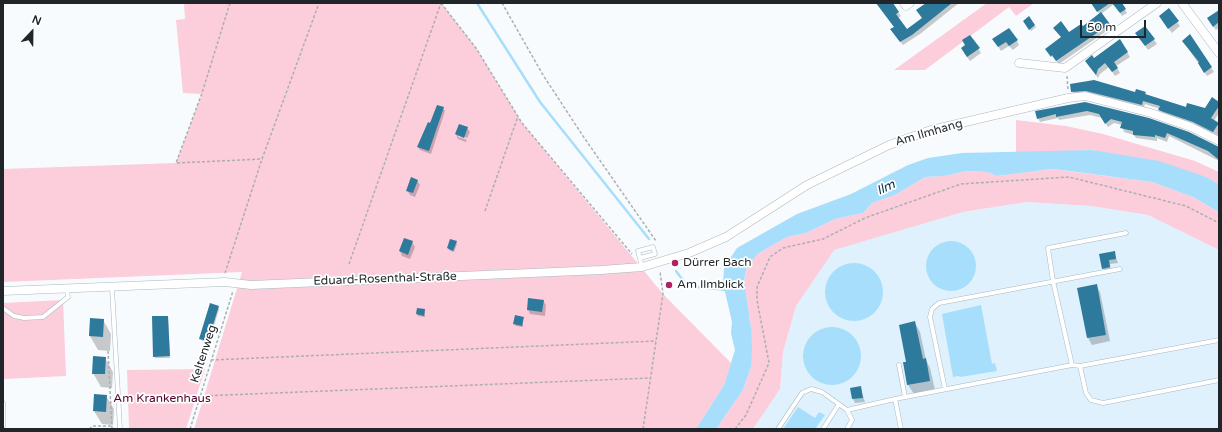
<!DOCTYPE html>
<meta charset="utf-8">
<style>
body{margin:0}
#map{position:relative;width:1222px;height:432px;overflow:hidden;background:#f8fbfd;font-family:"Varela Round",sans-serif}
canvas{display:block}
.frame{position:absolute;inset:0;border:4px solid #1f2528;pointer-events:none}
.north{position:absolute;left:12px;top:12px;width:40px;height:40px;-webkit-text-stroke:3px #fff;paint-order:stroke;rotate:22deg;font-size:11px;font-weight:700;line-height:16px;text-align:center;color:#1f2528}
.north::after{content:'';display:block;margin:auto;width:14px;height:18px;background:#1f2528;clip-path:polygon(50% 0,100% 100%,50% 72%,0 100%)}
.scale{position:absolute;left:1080px;top:20px;width:66px;height:18px;box-sizing:border-box;border:2px solid #1f2528;border-top:0;padding-left:5px;font-size:12px;line-height:14px;white-space:nowrap;color:#1f2528;-webkit-text-stroke:3px #fff;paint-order:stroke}
</style>
<div id="map">
<canvas width="1222" height="432"></canvas>
<div class="frame"></div>
<div class="north">N</div>
<div class="scale">50 m</div>
</div>
<script>
const g = document.querySelector('canvas').getContext('2d');
g.lineJoin = 'round';
function fillPath(path, color) { g.fillStyle = color; g.fill(path, 'evenodd'); }
const shape = rows => new Path2D(rows.map(r => 'M' + r).join(''));
function trace(path, color, width, dash) { g.strokeStyle = color; g.lineWidth = width; g.lineCap = dash ? 'butt' : 'round'; g.setLineDash(dash || []); g.stroke(path); }
function write(font, color, halo, rows, align = 'center') {
  g.font = font + ' "Varela Round",sans-serif'; g.lineWidth = 3.5; g.setLineDash([]); g.textBaseline = 'middle'; g.strokeStyle = halo; g.fillStyle = color; for (const [text, x, y, turn = 0] of rows) {
    g.save(); g.translate(x, y); g.rotate((+turn || 0) * Math.PI / 180); g.textAlign = isNaN(turn) ? turn : align; if (halo) g.strokeText(text, 0, 0); g.fillText(text, 0, 0); g.restore();
  }
}
fillPath(shape([
 [1027,202,1091,206,1148,215,1219,250,1219,429,753,429,780,389,783,352,796,306,833,250,963,212]
]), '#def1fc');
fillPath(shape([
 [184,3,441,3,476,48,522,123,663,294,731,363,724,385,696,429,194,429,242,272,3,282,3,169,176,163,202,94,183,93,176,20,185,19],
 [987,3,1034,3,1016,16,1009,7,925,70,894,70],
 [1016,120,1066,126,1103,134,1195,161,1219,172,1219,184,1206,177,1092,150,1016,153],
 [1052,169,1152,182,1193,197,1219,212,1219,250,1148,215,1091,206,1027,202,963,212,834,250,796,306,783,352,780,389,753,429,716,429,743,390,751,367,751,327,744,280,747,266,759,253,787,237,806,233,835,219,863,213,872,203,895,195,925,177,944,176,967,171,987,172,997,176],
 [63,300,66,376,4,379,3,303],
 [205,369,186,429,129,429,127,370]
]), '#fccddb');
fillPath(shape([
 [1092,150,1159,161,1206,177,1219,184,1219,212,1193,197,1152,182,1077,172,1052,169,997,176,987,172,967,171,944,176,925,177,895,195,872,203,863,213,835,219,806,233,787,237,759,253,747,266,744,280,751,327,752,348,751,367,743,390,716,429,696,429,724,385,735,350,731,333,732,322,723,283,724,268,737,248,797,214,851,194,908,165,928,158,962,153],
 '926 266a25 25 0 1 1 50 0a25 25 0 1 1-50 0Z',
 '825 292a29 29 0 1 1 58 0a29 29 0 1 1-58 0Z',
 [981,305,992,364,995,363,997,371,960,377,959,376,953,377,942,314],
 '803 356a29 29 0 1 1 58 0a29 29 0 1 1-58 0Z',
 [798,407,815,418,819,412,825,415,815,429,783,429]
]), '#a7defb');
fillPath(shape([
 [876,3,891,3,901,16,898,18,907,30,923,18,928,3,959,3,920,34,903,45,894,34,895,28],
 [1093,3,1121,3,1127,13,1122,16,1114,4,1101,14,1111,28,1059,64,1049,53,1062,38,1054,28,1069,33,1082,27,1100,15],
 [1169,10,1180,26,1172,33,1162,20],
 [1219,13,1219,28,1216,30,1211,23],
 [1029,18,1036,27,1031,31,1024,21],
 [970,36,981,53,970,61,964,53],
 [1189,36,1214,72,1207,76,1183,41],
 [1139,37,1154,40,1157,44,1148,50],
 [994,40,1017,41,1019,45,1013,50,1009,46,1001,51],
 [1127,52,1130,57,1116,66,1120,73,1115,76,1109,67,1100,74,1098,78,1089,66,1094,59],
 [1071,85,1135,93,1145,93,1147,95,1187,108,1205,109,1219,103,1219,113,1214,121,1219,124,1219,137,1162,114,1160,109,1145,104,1144,108,1074,96],
 [1085,103,1219,147,1219,161,1169,136,1167,142,1157,138,1157,141,1136,138,1134,135,1124,132,1122,125,1114,123,1108,127,1102,118,1090,115,1059,120,1058,118,1040,122,1038,118],
 [443,108,445,111,431,154,420,150,418,147,431,124],
 [467,128,470,132,467,138,458,134,458,137,467,140,466,142,458,139,456,134],
 [417,180,420,185,415,197,410,195,407,190],
 [412,242,415,247,410,259,402,256,400,251],
 [456,242,457,244,454,252,449,250,448,248],
 [1114,252,1118,263,1110,264,1111,271,1105,272,1103,268],
 [1096,285,1100,292,1110,341,1092,345,1088,338],
 [543,301,546,305,545,316,530,314,528,309],
 [218,307,219,309,209,343,201,340,200,338],
 [425,310,425,317,418,316,417,314],
 [168,317,170,358,155,358,154,356],
 [523,318,523,327,516,326,514,324],
 [91,320,103,320,111,334,110,351,98,350,90,336],
 [915,323,920,332,926,360,930,368,935,390,914,394,908,385,904,363,907,362],
 [105,358,113,372,112,388,101,387,93,373],
 [860,387,865,402,855,403,853,399],
 [106,396,114,409,113,425,102,424,94,411]
]), '#0003');
trace(shape([
 [477,3,540,102,649,239],
 [676,271,685,283,696,287,728,290]
]), '#a7defb', 2.5);
fillPath(shape([
 [876,3,893,3,899,12,896,14,907,29,922,18,916,10,926,3,952,3,912,35,900,42,890,29,894,27],
 [1091,3,1110,3,1097,12],
 [1112,3,1122,3,1126,9,1120,13],
 [1169,8,1179,21,1168,29,1159,16],
 [1219,10,1219,22,1213,27,1207,18],
 [1101,12,1110,24,1056,61,1052,55,1051,57,1045,49,1061,37,1053,28,1061,21,1069,32,1081,24,1083,26],
 [1029,16,1035,25,1029,30,1023,21],
 [1145,26,1155,39,1145,46,1135,33],
 [1009,28,1018,40,1009,46,1006,42,998,47,992,39],
 [1190,34,1212,67,1204,73,1198,63,1199,62,1182,41],
 [970,35,980,48,967,57,961,48,965,45,962,40],
 [1120,39,1128,52,1114,62,1118,68,1112,72,1105,63,1098,69,1096,75,1085,61,1092,55,1094,58],
 [1094,80,1135,92,1136,89,1146,92,1145,94,1186,107,1187,103,1205,108,1212,97,1219,102,1219,106,1211,118,1219,123,1213,132,1193,122,1158,110,1160,106,1143,101,1142,105,1086,91,1071,92,1070,84],
 [1085,102,1149,118,1189,132,1219,147,1219,160,1208,151,1167,133,1165,138,1155,135,1155,137,1133,135,1133,131,1120,128,1122,122,1111,119,1105,124,1099,114,1087,111,1056,117,1056,114,1037,119,1035,111],
 [437,105,444,107,429,151,417,147,428,122,430,123],
 [459,124,468,127,464,138,455,134],
 [411,177,418,180,413,193,406,191],
 [404,238,413,241,408,255,399,251],
 [450,239,457,241,453,251,447,248],
 [1115,251,1116,259,1109,260,1110,267,1102,269,1099,254],
 [1097,284,1106,335,1087,338,1077,288],
 [528,298,544,300,542,312,527,310],
 [210,303,219,306,208,341,199,339],
 [417,308,425,309,424,316,416,314],
 [515,315,524,317,522,326,513,324],
 [152,316,168,316,170,356,153,357],
 [90,318,104,319,103,337,89,336],
 [915,321,923,359,926,358,930,381,907,385,903,362,906,362,899,325],
 [93,356,106,357,105,374,92,374],
 [861,386,863,398,852,399,850,388],
 [94,394,107,395,106,412,93,411]
]), '#2d7a9d');
const lane = shape([
 [640,258,655,254,653,247,638,251,642,267],
 [112,288,120,429],
 [3,308,14,316,24,318,43,317,68,297,67,290],
 [899,365,905,397],
 [1072,365,1053,281,1048,248,1126,233],
 [1080,366,1086,393,1091,400,1103,403,1219,380],
 [945,389,930,317,932,309,939,303,1120,269],
 [3,403,3,426],
 [847,410,852,420,847,429],
 [778,429,802,393,811,389,822,392,847,410,895,399],
 [823,429,839,404],
 [901,429,895,399,1072,365,1080,366,1219,340]
]);
const street = shape([
 [904,3,906,6,910,3],
 [1182,3,1219,53],
 [1019,63,1065,68,1157,3],
 [3,291,225,282,251,285,601,270,642,267,689,253,726,237,807,185,889,145,931,130,1068,98,1085,96,1151,113,1191,127,1219,141]
]);
trace(lane, '#a9b9c1', 5);
trace(street, '#a9b9c1', 9);
trace(shape([
 [230,3,202,93,176,163,262,159,319,3],
 [441,3,476,48,522,123,632,254],
 [502,3,543,75,583,136,656,241],
 [1067,76,1068,90],
 [485,211,518,116],
 [349,264,441,3],
 [225,273,262,159],
 [108,351,112,429],
 [211,360,656,341],
 [200,396,650,378],
 [89,429,93,426,112,426],
 [190,429,233,291],
 [643,429,663,294,660,271],
 [735,429,746,415,769,363,757,300,757,287,770,257,783,248,823,239,865,218,961,184,1069,177,1186,206,1219,223]
]), '#abafb2', 1.5, [3, 2]);
trace(lane, '#fff', 4);
trace(street, '#fff', 8);
for (const [x, y, r, color] of [
 [675,263,4,"#ae2363"],
 [669,285,4,"#ae2363"]
]) { const dot = new Path2D(); dot.arc(x, y, r, 0, 2 * Math.PI); g.fillStyle = color; g.fill(dot); trace(dot, '#fff', 1.5); }
write('12px', '#1f2528', '#fff', [
 ["Am Ilmhang",929,133,-16],
 ["Eduard-Rosenthal-Straße",385,279,-2],
 ["Keltenweg",204,354,-72]
]);
write('12px', '#1f2528', '#fff', [
 ["Dürrer Bach",683,263],
 ["Am Ilmblick",677,285]
], 'left');
write('12px', '#530129', '#fff', [
 ["Am Krankenhaus",162,399]
]);
write('italic 13px', '#013043', '#fff', [
 ["Ilm",886,188,-25]
]);
</script>
